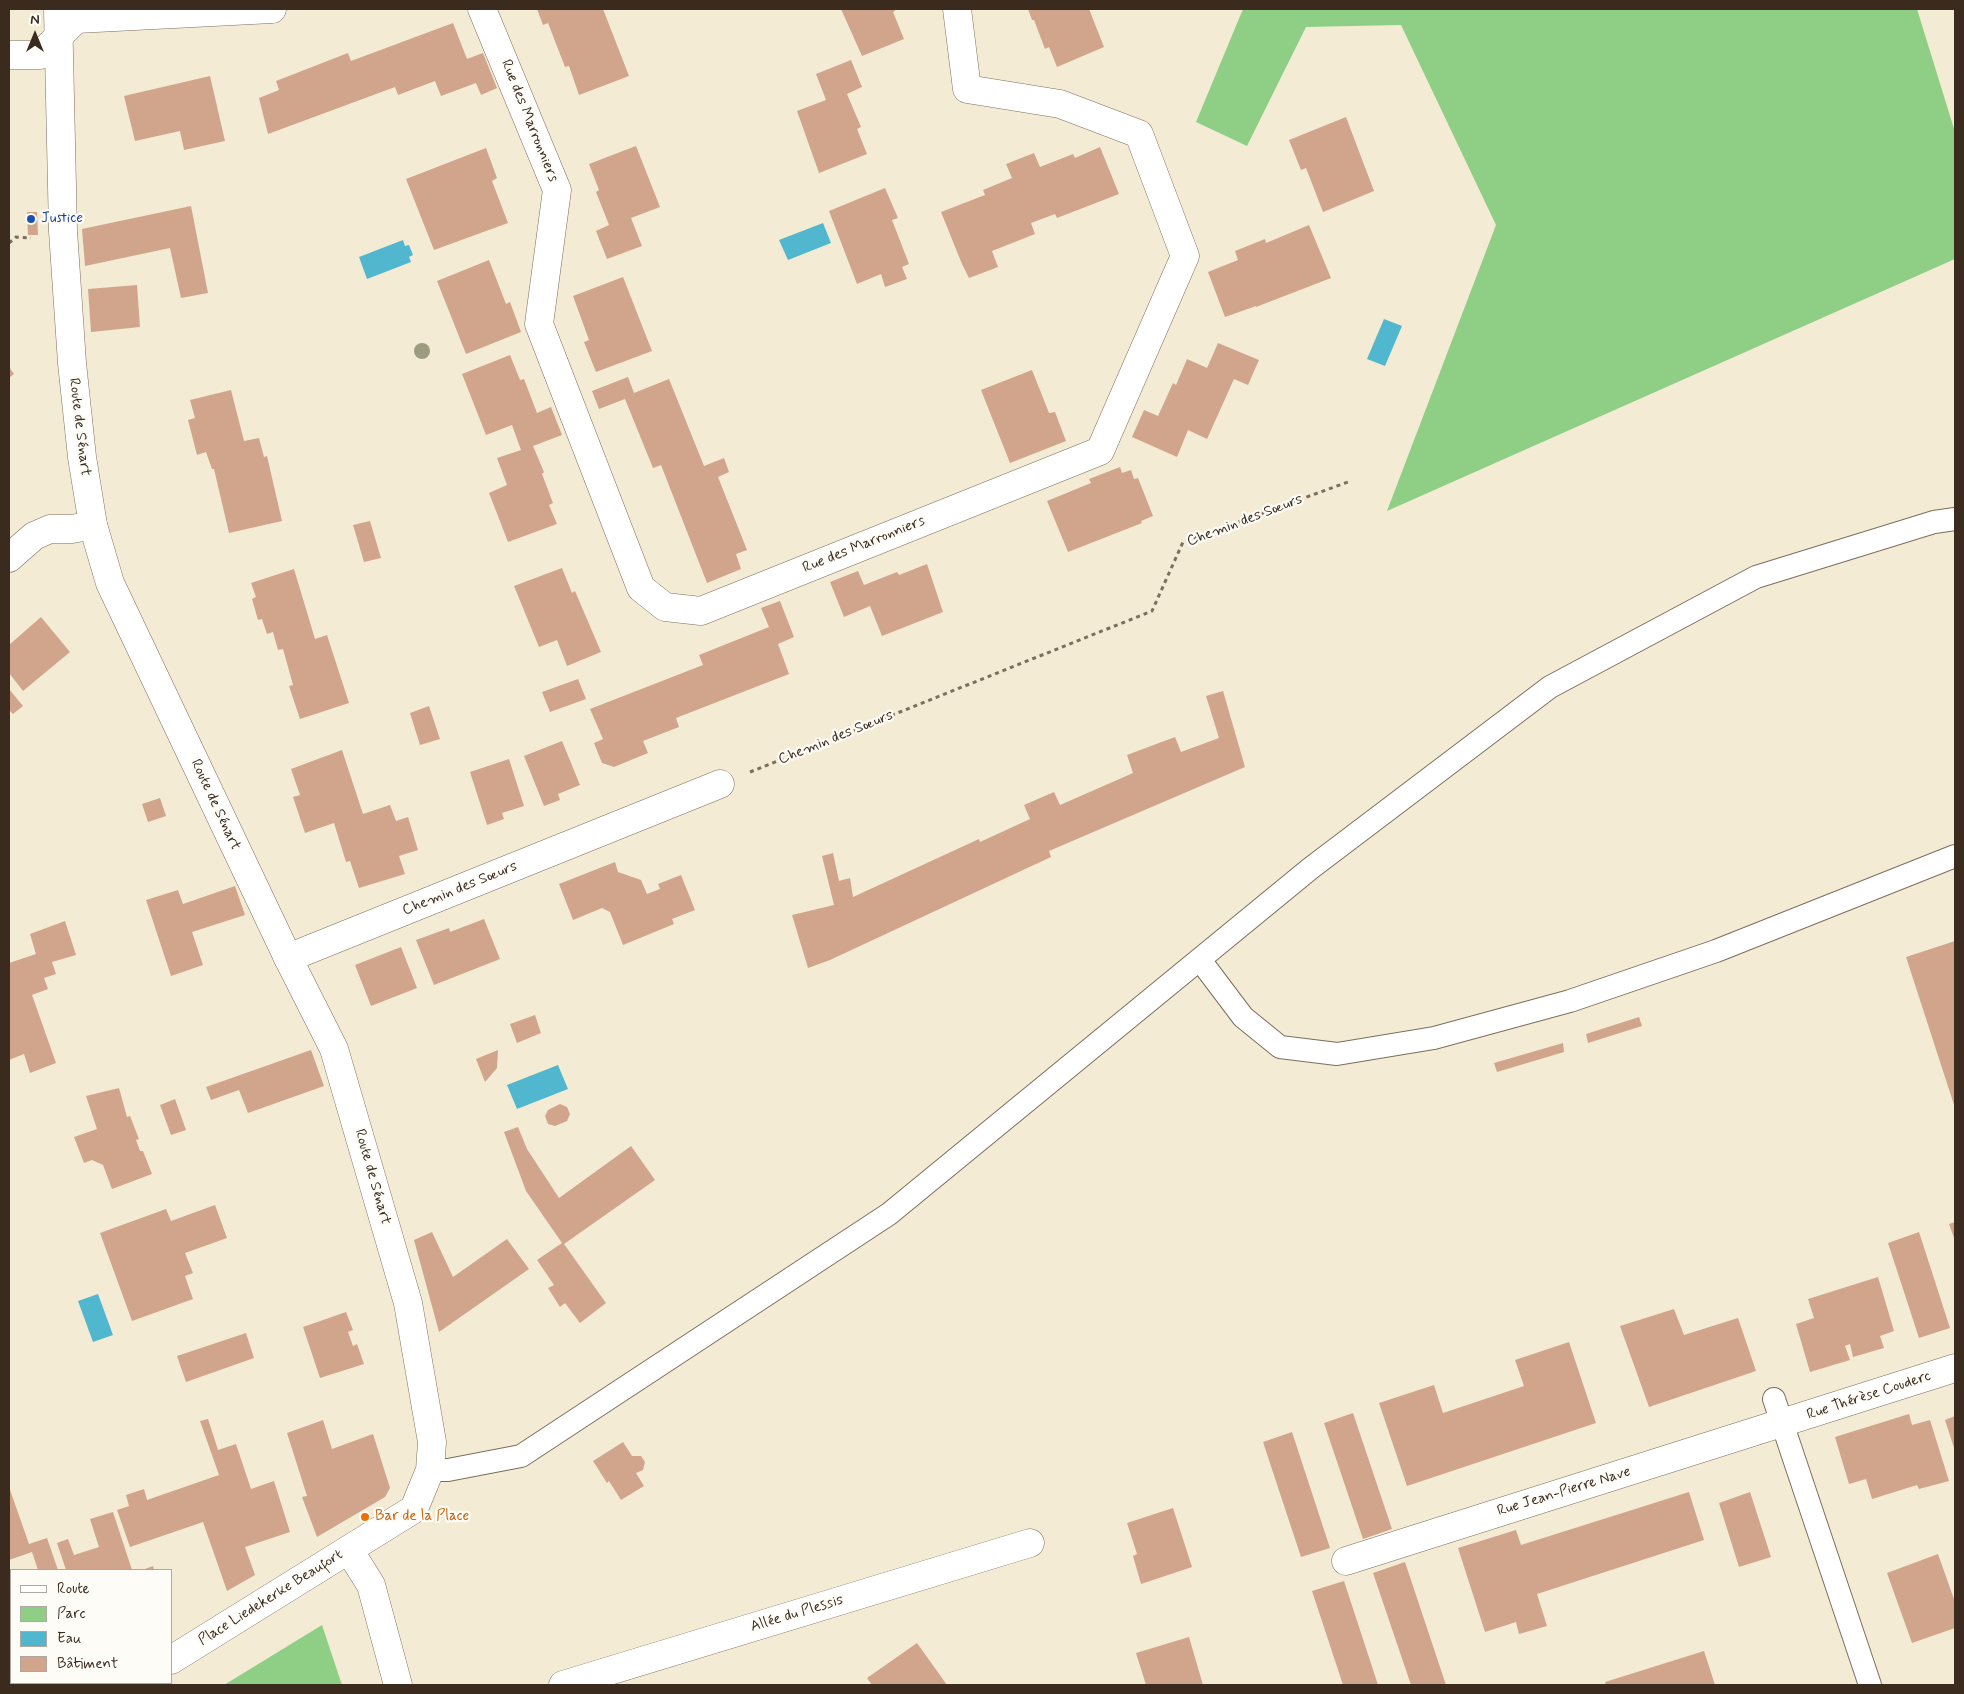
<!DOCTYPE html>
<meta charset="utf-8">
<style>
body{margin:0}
#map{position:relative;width:1964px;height:1694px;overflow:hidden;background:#f4ebd5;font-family:Mynerve,sans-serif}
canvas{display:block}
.frame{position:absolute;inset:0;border:10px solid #3b2a1e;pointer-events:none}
.legend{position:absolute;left:10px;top:1569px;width:162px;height:115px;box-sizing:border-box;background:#fdfcf7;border:1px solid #afa8a0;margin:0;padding:6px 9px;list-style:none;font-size:15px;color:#3b2a1e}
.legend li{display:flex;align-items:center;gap:10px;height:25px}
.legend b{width:25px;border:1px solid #afa8a0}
.north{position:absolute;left:10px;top:10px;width:50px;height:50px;-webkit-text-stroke:4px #fdfcf7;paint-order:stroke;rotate:0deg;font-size:14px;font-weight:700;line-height:20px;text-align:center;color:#3b2a1e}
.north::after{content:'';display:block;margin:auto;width:18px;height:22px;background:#3b2a1e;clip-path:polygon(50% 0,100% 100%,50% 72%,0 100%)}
</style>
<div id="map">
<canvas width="1964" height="1694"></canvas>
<div class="frame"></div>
<ul class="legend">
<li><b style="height:6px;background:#fff"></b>Route</li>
<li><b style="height:14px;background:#8fcf85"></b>Parc</li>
<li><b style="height:14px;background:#51b7cf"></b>Eau</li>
<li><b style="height:14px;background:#d1a58c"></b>Bâtiment</li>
</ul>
<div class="north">N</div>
</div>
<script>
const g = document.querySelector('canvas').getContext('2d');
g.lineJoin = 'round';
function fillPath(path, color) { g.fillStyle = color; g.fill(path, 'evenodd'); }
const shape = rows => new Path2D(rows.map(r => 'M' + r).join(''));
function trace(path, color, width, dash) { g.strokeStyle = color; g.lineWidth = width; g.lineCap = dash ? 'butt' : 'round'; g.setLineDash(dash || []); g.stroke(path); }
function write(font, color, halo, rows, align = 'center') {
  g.font = font + ' Mynerve,sans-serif'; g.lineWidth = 4.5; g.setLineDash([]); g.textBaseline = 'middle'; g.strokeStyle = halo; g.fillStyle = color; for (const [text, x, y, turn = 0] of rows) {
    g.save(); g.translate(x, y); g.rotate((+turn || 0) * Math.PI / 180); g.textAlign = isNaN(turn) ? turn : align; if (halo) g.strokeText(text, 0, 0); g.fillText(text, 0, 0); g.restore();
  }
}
fillPath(shape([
 [1243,9,1917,9,1955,132,1955,259,1387,511,1496,225,1401,25,1306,27,1247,146,1196,122],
 [322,1625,342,1685,224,1685]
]), '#8fcf85');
fillPath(shape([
 [823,223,831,243,788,260,779,240],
 [403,240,405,246,409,245,413,255,409,257,411,262,367,279,359,257],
 [1384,319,1402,326,1385,366,1367,359],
 [558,1065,568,1089,517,1109,507,1085],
 [98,1294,113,1335,93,1342,78,1301]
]), '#51b7cf');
fillPath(shape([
 [537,9,603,9,629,76,579,95,569,66,565,67,548,23,543,25],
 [841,9,894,9,895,11,893,12,904,39,862,56],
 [1028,9,1089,9,1104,47,1057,67,1049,47,1045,49,1034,20,1032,20],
 [453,23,467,59,483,53,497,88,481,95,476,83,441,96,435,81,398,95,395,87,268,134,259,98,279,90,276,81,348,53,351,61],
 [851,60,862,87,847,94,861,127,857,129,867,154,819,173,797,111,826,100,816,74],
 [210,76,225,141,184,150,180,131,135,141,124,96],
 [1346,117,1374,191,1323,212,1306,168,1301,170,1289,140],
 [636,146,660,207,631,218,642,246,607,259,596,231,609,225,596,192,599,190,589,164],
 [1100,147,1119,194,1057,218,1055,214,1031,223,1035,234,992,251,998,267,969,278,962,264,941,212,985,195,983,190,1012,178,1006,164,1034,153,1040,167,1073,154,1075,158],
 [486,148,497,178,492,181,508,223,434,250,406,179],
 [885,188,898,218,892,220,909,264,902,267,907,279,885,287,881,274,857,284,829,211],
 [191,206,208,293,181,298,170,248,85,266,82,229],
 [27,212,37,212,38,235,28,235],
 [1309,225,1331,278,1256,307,1256,306,1225,317,1208,272,1238,260,1235,251,1265,239,1266,243],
 [489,260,506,304,510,302,521,332,466,354,437,281],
 [623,277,652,351,596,372,584,342,589,340,573,296],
 [137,285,140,327,91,332,88,289],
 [1218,343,1259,360,1248,385,1234,379,1207,439,1188,430,1177,457,1132,437,1144,410,1158,416,1173,383,1176,385,1187,359,1207,368],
 [510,355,520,380,524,379,537,413,551,407,562,435,533,446,544,472,542,474,553,503,549,505,557,524,508,542,489,493,507,485,497,458,521,450,512,425,486,435,462,374],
 [9,367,14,374,9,378],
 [1032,370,1049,413,1055,412,1066,441,1010,463,981,390],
 [628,377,634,393,669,379,704,466,724,458,729,472,718,477,747,550,736,554,741,569,707,583,661,465,653,468,625,399,599,409,592,391],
 [231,390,244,441,259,438,264,457,267,456,282,521,229,533,214,469,212,469,206,452,197,455,188,420,195,418,190,400],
 [1120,467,1122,473,1131,470,1134,479,1138,478,1153,516,1141,521,1142,523,1068,552,1047,501,1091,483,1089,479],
 [370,521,381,558,364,562,353,525],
 [927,564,943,612,882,636,870,606,844,617,830,582,858,571,864,585,897,572,899,575],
 [562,568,572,593,575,591,601,652,567,666,557,640,539,647,514,586],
 [294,569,315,639,327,635,349,703,300,719,289,686,293,685,283,649,278,650,273,632,267,634,262,619,258,620,252,599,256,597,251,583],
 [780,601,794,637,778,644,789,674,676,718,679,727,643,741,648,753,614,767,602,763,594,743,603,739,590,709,703,665,699,655,769,627,761,608],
 [41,617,70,652,23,691,9,673,9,645],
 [578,679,586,699,550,712,542,692],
 [9,689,23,706,13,714,9,710],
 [1223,691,1245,767,1049,851,1051,857,830,960,808,968,792,915,834,905,822,856,833,853,839,881,850,878,853,897,979,839,980,842,1030,819,1024,805,1054,792,1060,805,1133,773,1127,755,1175,737,1181,752,1219,738,1206,696],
 [429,706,440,739,420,745,410,713],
 [562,741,580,785,558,794,560,800,544,806,524,756],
 [342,750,363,814,390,805,396,821,408,817,418,850,399,856,405,874,359,888,350,861,346,862,334,823,305,833,293,797,300,795,291,769],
 [509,759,524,806,502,813,504,819,487,825,470,772],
 [160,798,166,816,148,822,142,804],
 [615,862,618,872,641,880,647,894,660,889,658,884,681,875,695,910,672,919,674,924,623,945,610,912,602,908,573,920,559,884],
 [235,886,245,915,192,932,203,965,171,976,146,900,178,890,183,904],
 [484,919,500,959,434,985,416,940,449,928,450,932],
 [65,921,76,955,52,962,56,974,44,978,48,989,32,995,56,1063,30,1073,24,1054,9,1060,9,963,36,954,30,934],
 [1955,941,1955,1108,1906,957],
 [401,947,417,988,371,1006,355,965],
 [535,1015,541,1033,517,1043,510,1024],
 [1639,1017,1642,1026,1588,1043,1586,1034],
 [1563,1043,1564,1052,1497,1072,1494,1063],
 [311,1050,324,1086,248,1113,239,1090,211,1100,206,1087],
 [498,1050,497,1068,485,1082,476,1059],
 [119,1088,127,1117,130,1116,139,1139,136,1140,140,1151,143,1151,152,1174,112,1189,103,1165,92,1160,84,1163,74,1137,97,1129,86,1096],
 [175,1099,186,1130,171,1135,160,1105],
 [560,1104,567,1107,570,1114,567,1121,555,1126,548,1124,545,1116,548,1110],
 [518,1127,527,1149,559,1198,631,1146,655,1180,564,1244,606,1303,580,1323,565,1303,560,1307,548,1288,554,1285,537,1260,562,1243,526,1191,504,1132],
 [215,1205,227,1238,185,1253,193,1273,185,1276,193,1299,132,1321,100,1233,166,1209,171,1221],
 [1955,1222,1955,1241,1949,1224],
 [432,1232,453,1277,507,1239,529,1269,439,1332,414,1240],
 [1919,1232,1950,1328,1919,1338,1888,1243],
 [1878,1277,1894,1331,1880,1336,1884,1348,1853,1357,1850,1344,1845,1346,1850,1360,1810,1372,1796,1324,1814,1318,1808,1299],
 [1674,1309,1684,1335,1738,1318,1756,1371,1649,1407,1620,1326],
 [346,1312,353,1330,348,1332,353,1346,357,1344,364,1364,320,1378,303,1327],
 [246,1333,254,1358,186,1382,177,1356],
 [1569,1342,1596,1423,1407,1486,1379,1403,1434,1385,1443,1413,1524,1386,1515,1360],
 [1353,1413,1392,1529,1363,1539,1324,1423],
 [1909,1414,1912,1425,1930,1420,1949,1481,1919,1489,1917,1485,1872,1499,1866,1479,1849,1484,1835,1437],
 [1955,1416,1955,1451,1945,1420],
 [208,1419,218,1450,236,1444,251,1489,274,1481,290,1532,245,1547,255,1575,227,1591,203,1522,130,1547,117,1510,129,1506,126,1495,144,1489,147,1500,219,1475,200,1421],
 [323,1420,332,1449,373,1434,390,1488,385,1497,317,1537,302,1497,307,1496,287,1433],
 [1292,1432,1330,1548,1301,1557,1263,1442],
 [623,1442,632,1456,641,1456,645,1462,643,1470,636,1473,644,1486,621,1500,609,1481,607,1483,593,1461],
 [9,1487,29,1544,47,1538,58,1570,38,1570,32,1552,9,1560],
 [1689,1492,1704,1540,1537,1594,1547,1626,1519,1634,1516,1622,1485,1632,1458,1548,1516,1530,1521,1545],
 [1750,1492,1771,1557,1739,1567,1719,1503],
 [1173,1508,1192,1567,1141,1584,1133,1556,1137,1554,1127,1523],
 [113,1512,132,1570,66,1570,57,1543,68,1539,74,1555,99,1547,90,1519],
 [1938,1554,1955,1602,1955,1628,1912,1643,1887,1573],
 [1405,1562,1446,1685,1411,1685,1373,1573],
 [153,1566,154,1570,142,1570],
 [1344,1581,1378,1685,1343,1685,1312,1591],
 [11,1594,11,1640,9,1634,9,1595],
 [1189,1637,1203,1685,1146,1685,1136,1653],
 [917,1643,947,1685,872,1685,867,1678],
 [1704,1651,1715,1685,1606,1685,1605,1682]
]), '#d1a58c');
const service = shape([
 [1200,960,1243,1017,1280,1047,1337,1054,1434,1038,1570,1001,1716,951,1955,856],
 [1774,1399,1870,1685],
 [430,1470,448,1470,521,1456,889,1214,1311,868,1550,687,1756,577,1934,522,1955,519]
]);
const minor = shape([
 [482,9,557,190,539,324,641,588,665,607,701,611,1100,451,1185,256,1139,134,1060,104,967,89,957,9],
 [9,55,40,55,76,19,272,9],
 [9,558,34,536,50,529,72,529,93,525],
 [288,958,720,784],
 [1346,1561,1955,1368],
 [563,1685,1030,1543]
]);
const tertiary = shape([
 [58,9,63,231,72,363,82,457,93,525,110,583,288,958,334,1049,408,1303,432,1442,430,1470,414,1509,171,1660],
 [349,1550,371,1585,398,1685],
 [130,1685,134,1683]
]);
trace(service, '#7c6e5e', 24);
trace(minor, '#7c6e5e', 29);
trace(tertiary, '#7c6e5e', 29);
trace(shape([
 [9,243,16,237,31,238],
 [750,772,1152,611,1183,542,1348,482]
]), '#7c6e5e', 3, [4, 4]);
trace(service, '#fff', 22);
trace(minor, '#fff', 28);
trace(tertiary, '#fff', 28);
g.fillStyle = '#9c9c81';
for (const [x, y] of [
 [422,351]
]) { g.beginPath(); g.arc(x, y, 8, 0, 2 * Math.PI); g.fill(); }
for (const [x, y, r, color] of [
 [31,219,5,"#1a4fb4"],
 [365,1517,5,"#e8710a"]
]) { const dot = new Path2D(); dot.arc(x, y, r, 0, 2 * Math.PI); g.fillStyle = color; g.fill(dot); trace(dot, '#fdfcf7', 2); }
write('15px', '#3b2a1e', '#fdfcf7', [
 ["Rue des Marronniers",529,121,68],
 ["Route de Sénart",79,427,83],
 ["Chemin des Sœurs",1245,521,-21],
 ["Rue des Marronniers",864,545,-22],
 ["Chemin des Sœurs",836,738,-22],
 ["Route de Sénart",215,805,65],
 ["Chemin des Sœurs",460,889,-22],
 ["Route de Sénart",372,1177,74],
 ["Rue Thérèse Couderc",1869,1396,-18],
 ["Rue Jean-Pierre Nave",1564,1492,-17],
 ["Place Liedekerke Beaufort",271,1598,-32],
 ["Allée du Plessis",797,1614,-17]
]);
write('15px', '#164399', '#fdfcf7', [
 ["Justice",41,219]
], 'left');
write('15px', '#c56008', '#fdfcf7', [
 ["Bar de la Place",375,1517]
], 'left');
</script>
